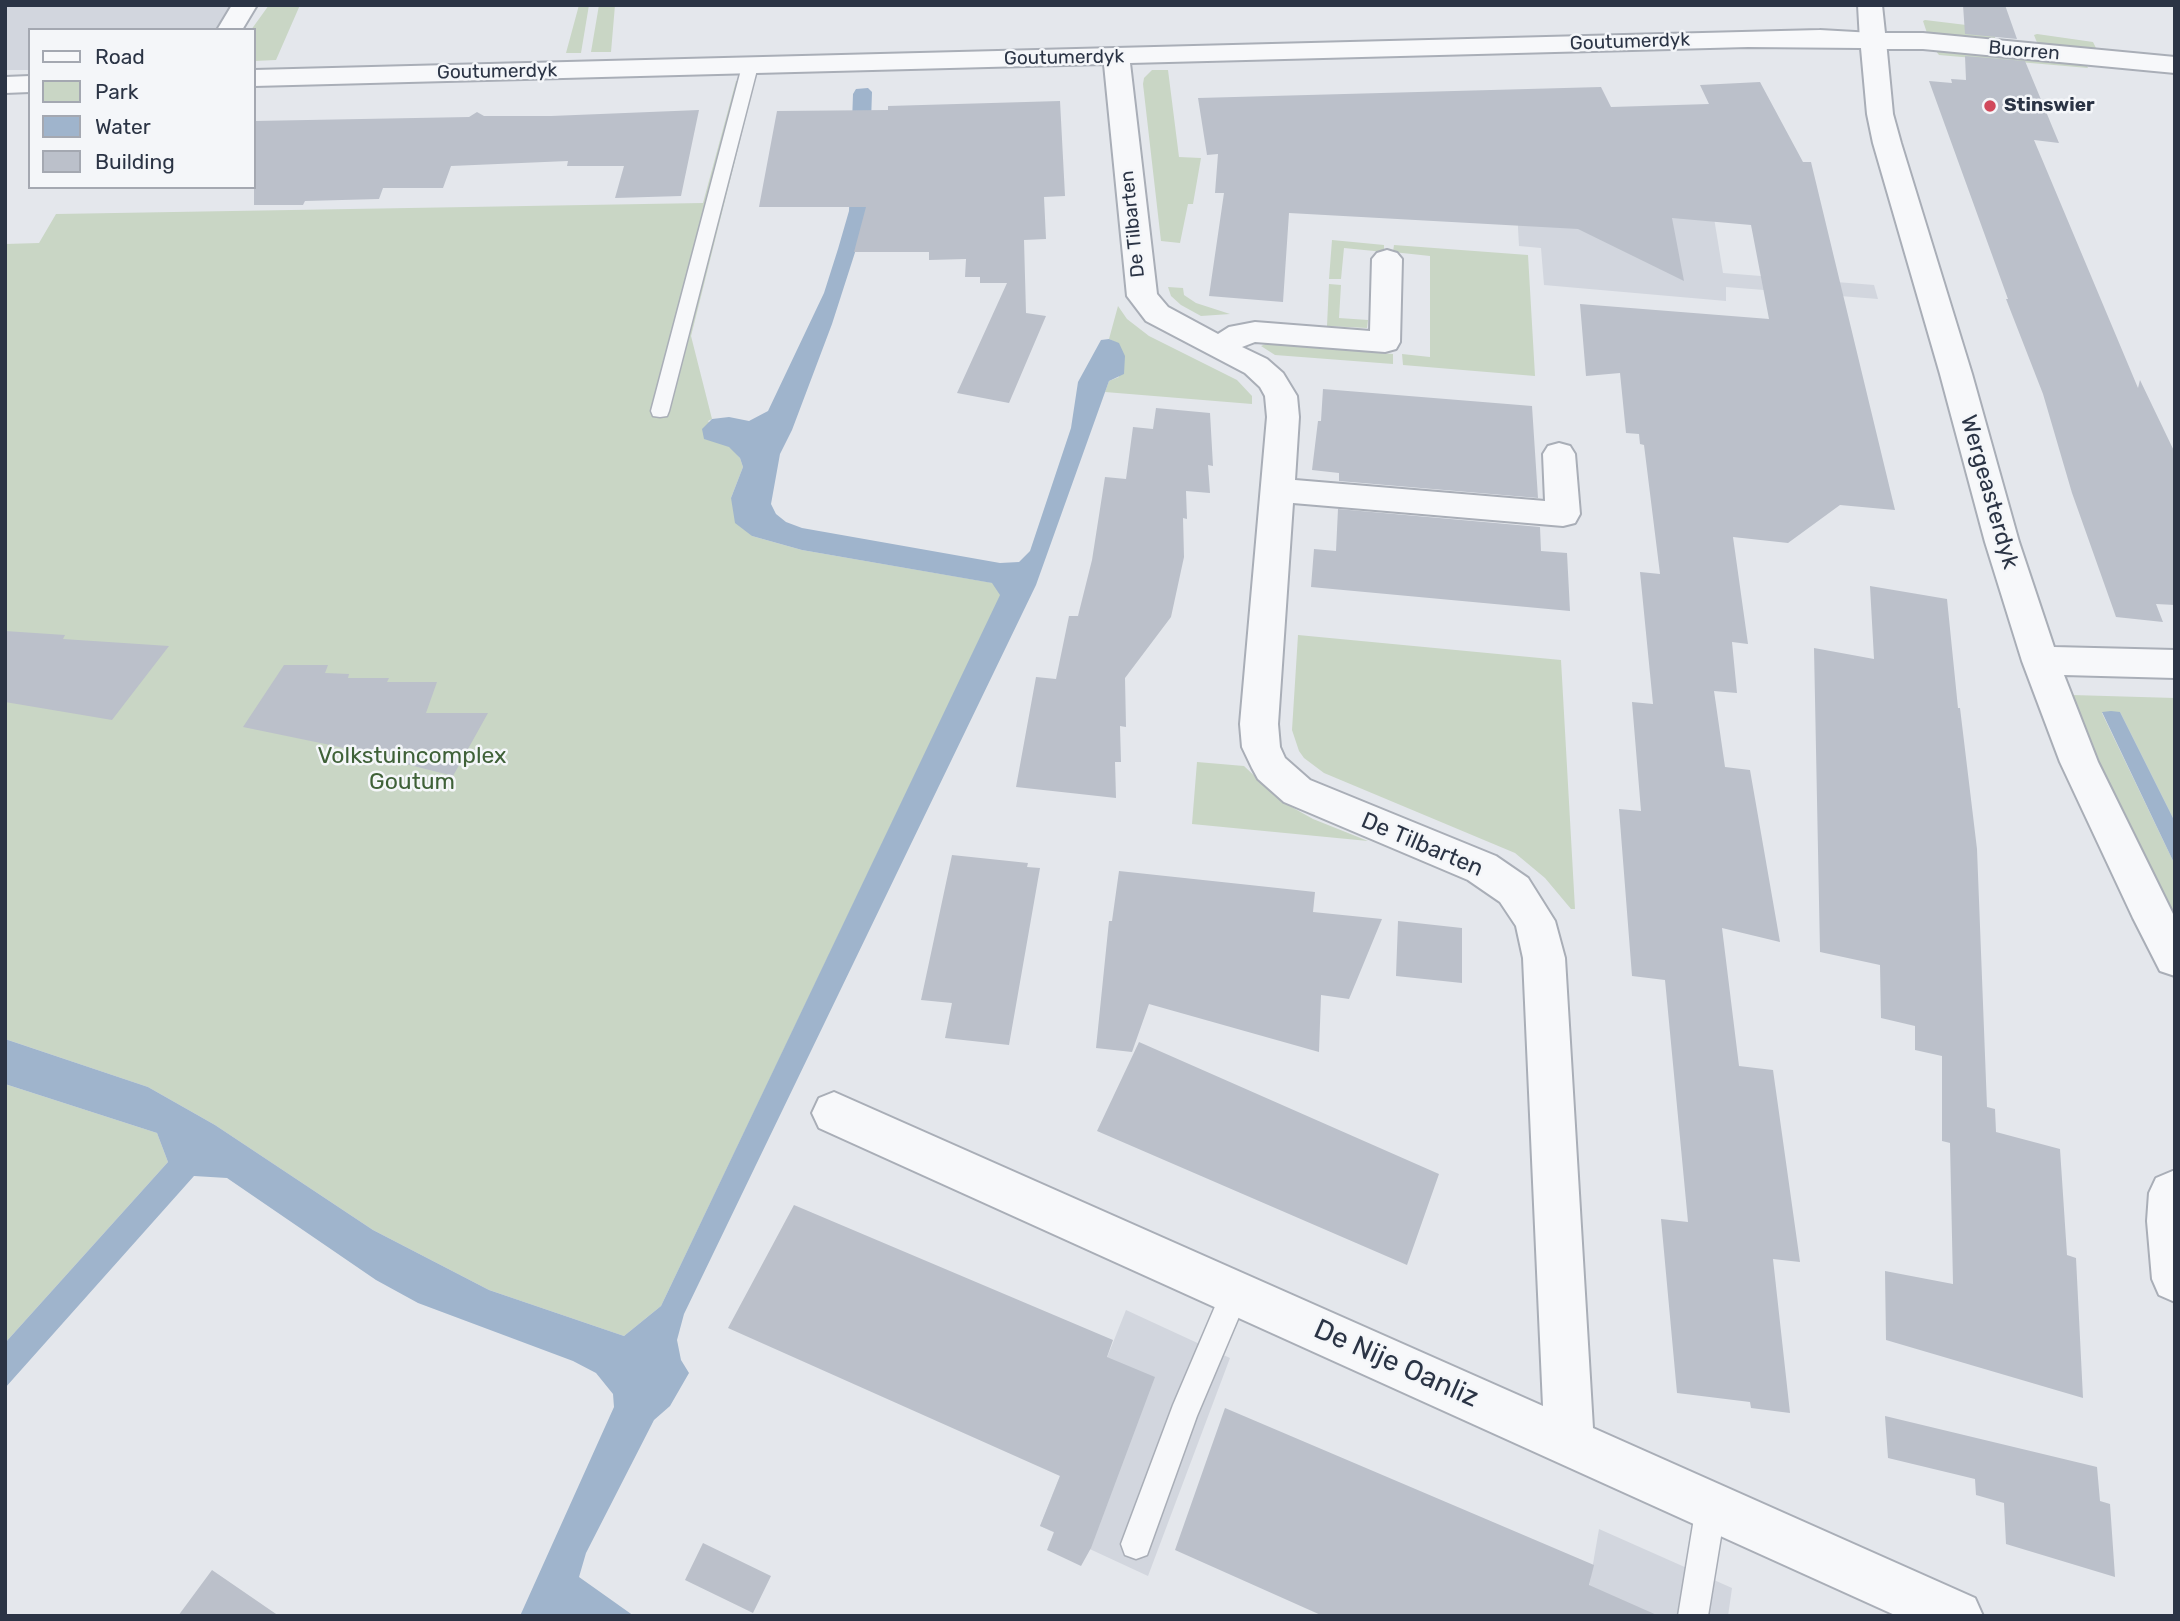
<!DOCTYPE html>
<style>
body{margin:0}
#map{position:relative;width:2180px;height:1621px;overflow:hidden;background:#e4e7ec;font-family:Rubik,sans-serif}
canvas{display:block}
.frame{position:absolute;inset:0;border:7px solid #2b3445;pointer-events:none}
.legend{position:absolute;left:28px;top:28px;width:228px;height:161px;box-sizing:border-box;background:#f4f6f9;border:2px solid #a4a8b1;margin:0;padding:9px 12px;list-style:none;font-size:21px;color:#2b3445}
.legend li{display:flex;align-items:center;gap:14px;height:35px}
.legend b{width:35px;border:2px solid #a4a8b1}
</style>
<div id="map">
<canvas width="2180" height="1621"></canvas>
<div class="frame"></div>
<ul class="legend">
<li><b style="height:9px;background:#f7f8fa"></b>Road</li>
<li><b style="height:19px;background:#c9d6c5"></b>Park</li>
<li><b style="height:19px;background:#9fb4cc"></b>Water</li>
<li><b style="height:19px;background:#bbc0ca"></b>Building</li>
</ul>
</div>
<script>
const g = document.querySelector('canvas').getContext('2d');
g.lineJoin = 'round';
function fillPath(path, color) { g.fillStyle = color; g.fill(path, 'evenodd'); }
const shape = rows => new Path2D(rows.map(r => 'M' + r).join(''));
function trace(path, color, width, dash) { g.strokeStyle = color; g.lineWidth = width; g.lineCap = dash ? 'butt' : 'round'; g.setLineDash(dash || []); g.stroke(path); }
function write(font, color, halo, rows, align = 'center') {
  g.font = font + ' Rubik,sans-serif'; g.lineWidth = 5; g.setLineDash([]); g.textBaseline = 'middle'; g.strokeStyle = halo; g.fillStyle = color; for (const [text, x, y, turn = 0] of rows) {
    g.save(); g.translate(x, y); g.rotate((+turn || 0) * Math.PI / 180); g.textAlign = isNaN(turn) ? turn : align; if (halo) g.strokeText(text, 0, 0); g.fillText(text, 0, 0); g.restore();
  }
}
fillPath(shape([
 [5,5,232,5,215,30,30,30,30,70,5,70],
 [1515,173,1707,175,1723,273,1874,285,1878,299,1726,287,1726,301,1544,285,1541,248,1519,246],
 [1126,1310,1230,1358,1148,1576,1040,1526],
 [1599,1529,1732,1588,1728,1616,1584,1616]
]), '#d2d6de');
fillPath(shape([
 [269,5,300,5,276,60,254,61,254,30,251,30],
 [579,5,589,5,581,53,566,53],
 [599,5,615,5,611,52,591,52],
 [1925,20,1991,28,1994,30,1995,38,1927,33,1923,21],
 [2037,34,2093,42,2097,50,2038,45,2034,35],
 [1935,50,2086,64,2088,68,1939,55],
 [1152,70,1168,70,1179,157,1201,158,1193,204,1188,204,1180,243,1161,241,1143,84,1144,78],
 [736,81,755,81,691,336,712,419,708,421,740,458,743,467,731,498,752,536,802,550,993,583,1001,595,661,1306,624,1336,489,1290,373,1230,215,1125,148,1087,5,1039,5,244,39,243,56,214,703,203],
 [1332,240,1384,245,1384,252,1344,248,1341,279,1329,279],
 [1394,245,1528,255,1535,376,1403,365,1402,354,1430,357,1430,256,1393,252],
 [1329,284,1341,285,1339,318,1368,320,1367,328,1327,326],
 [1168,287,1183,288,1184,295,1196,303,1230,314,1201,316,1181,305,1171,296],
 [1118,306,1127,319,1149,336,1237,380,1252,396,1252,404,1105,392,1109,381,1119,377,1119,344,1109,339],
 [1268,343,1393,354,1393,364,1275,355,1261,346],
 [1298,635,1561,660,1575,909,1571,909,1545,878,1515,853,1324,773,1304,758,1299,751,1292,730],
 [2072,695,2175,698,2175,822,2120,712,2102,713,2175,865,2175,922,2095,758],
 [1197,762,1244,766,1281,801,1313,819,1368,841,1192,824],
 [5,1084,157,1133,168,1162,5,1343]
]), '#c9d6c5');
fillPath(shape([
 [868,88,872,92,868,212,832,324,792,430,780,454,771,504,776,514,786,522,802,528,1000,563,1019,562,1030,551,1071,428,1078,382,1101,340,1109,339,1119,343,1125,356,1124,374,1109,381,1036,585,684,1314,677,1340,681,1360,689,1373,670,1406,654,1420,586,1553,579,1577,634,1616,520,1616,614,1407,613,1394,596,1373,573,1361,418,1303,376,1280,227,1178,194,1176,5,1388,5,1343,168,1162,157,1133,5,1084,5,1039,148,1087,215,1125,373,1230,489,1290,624,1336,661,1306,1000,595,992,583,802,550,752,536,735,523,731,498,743,467,740,458,729,447,704,439,702,429,712,419,729,417,749,421,768,411,824,293,838,249,849,211,853,94,856,89],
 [2111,711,2120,712,2175,822,2175,865,2102,712]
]), '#9fb4cc');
fillPath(shape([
 [1963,5,2005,5,2017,39,1965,34],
 [1965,56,2025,61,2059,143,2034,140,2138,388,2140,380,2175,453,2175,605,2156,604,2163,622,2116,617,2072,493,2043,394,2006,299,2008,299,1929,81,1952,83,1951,79,1966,80],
 [1760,82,1803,162,1811,162,1895,510,1840,505,1788,543,1733,537,1748,644,1732,642,1737,693,1714,691,1725,767,1750,770,1780,942,1722,928,1739,1066,1773,1070,1800,1262,1773,1259,1790,1413,1751,1408,1750,1402,1677,1393,1661,1219,1688,1222,1665,980,1632,976,1619,809,1641,811,1632,702,1653,704,1640,572,1660,574,1644,445,1640,444,1639,434,1626,433,1620,373,1586,376,1580,304,1769,319,1751,225,1672,218,1684,281,1578,229,1289,213,1283,302,1209,296,1224,193,1215,193,1218,154,1207,155,1198,98,1601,87,1611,107,1709,104,1700,85],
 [1060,101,1065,196,1044,197,1046,239,1024,240,1026,313,1046,316,1009,403,957,393,1007,283,980,283,980,277,965,277,966,259,929,260,929,252,854,252,866,207,759,207,777,111,888,110,888,106],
 [699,110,681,196,615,198,624,166,567,166,568,161,451,166,443,188,383,188,379,199,305,201,303,205,254,205,254,121,469,117,477,112,484,116,551,116],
 [1323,389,1532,406,1538,498,1339,481,1339,473,1312,470,1318,421,1321,421],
 [1156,408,1210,413,1213,466,1208,465,1210,493,1186,491,1187,519,1183,518,1184,557,1171,617,1125,678,1126,727,1120,726,1121,762,1115,762,1116,798,1016,787,1036,677,1056,679,1069,616,1078,616,1092,560,1105,477,1126,479,1133,427,1153,429],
 [1338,509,1540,527,1541,551,1567,553,1570,611,1311,587,1314,549,1336,551],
 [1870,586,1947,599,1958,708,1960,708,1977,849,1987,1107,1995,1109,1996,1132,2060,1149,2067,1255,2076,1258,2083,1398,1886,1340,1885,1271,1953,1284,1950,1143,1942,1141,1942,1056,1915,1050,1915,1026,1881,1018,1880,965,1820,952,1814,648,1874,659],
 [5,631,65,635,63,639,169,646,112,720,5,702],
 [284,665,328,665,325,673,349,674,348,678,389,678,387,682,437,682,426,713,488,713,453,776,335,746,243,727],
 [952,855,1028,863,1027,867,1040,868,1009,1045,945,1038,952,1003,921,1000],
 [1119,871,1315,892,1313,912,1382,919,1349,999,1321,995,1319,1052,1149,1004,1132,1052,1096,1048,1109,921,1112,921],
 [1398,921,1462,928,1462,983,1396,976],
 [1139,1042,1439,1174,1407,1265,1097,1131],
 [794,1205,1113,1340,1107,1357,1155,1377,1091,1548,1081,1566,1047,1550,1054,1532,1040,1526,1060,1476,728,1328],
 [1225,1408,1594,1565,1589,1585,1659,1616,1323,1616,1175,1550],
 [1885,1416,2097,1467,2100,1501,2110,1504,2115,1577,2006,1544,2004,1503,1976,1495,1975,1479,1888,1458],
 [703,1543,771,1576,753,1613,685,1580],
 [212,1570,279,1616,178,1616]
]), '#bbc0ca');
const service = shape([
 [750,61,758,66,669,411,667,416,660,417,653,416,651,411,742,66,750,61],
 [1235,1279,1245,1283,1249,1293,1197,1416,1147,1555,1136,1559,1125,1555,1121,1544,1173,1405,1225,1283,1235,1279],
 [1711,1491,1722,1495,1726,1506,1708,1616,1678,1616,1696,1506,1700,1495,1711,1491]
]);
const minor = shape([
 [232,5,257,5,242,30,217,30,232,5],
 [1820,30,1873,33,1882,36,1886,41,1893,114,1901,143,1972,374,2019,542,2054,647,2175,650,2175,678,2064,675,2098,762,2175,918,2175,976,2160,971,2133,918,2060,762,2022,661,1985,542,1940,374,1873,143,1867,114,1861,48,1748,47,1130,63,1157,294,1168,307,1218,334,1229,327,1255,322,1370,331,1372,259,1377,253,1387,250,1397,253,1402,259,1400,342,1396,349,1385,352,1255,342,1242,347,1267,359,1283,373,1297,396,1299,417,1295,480,1545,501,1543,454,1548,446,1559,443,1570,446,1575,454,1580,514,1575,523,1563,526,1293,503,1278,724,1280,747,1285,758,1310,780,1496,856,1528,878,1555,921,1565,958,1593,1428,1975,1598,1983,1616,1897,1616,819,1128,812,1113,819,1098,834,1092,1543,1406,1523,958,1516,926,1500,902,1468,880,1284,802,1258,779,1252,768,1242,747,1240,724,1267,417,1265,396,1260,387,1245,373,1146,321,1127,296,1104,64,254,86,254,70,1820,30],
 [30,76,30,92,5,93,5,77,30,76],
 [2175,1170,2175,1302,2159,1295,2152,1279,2147,1221,2149,1193,2156,1178,2175,1170]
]);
const tertiary = shape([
 [1858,5,1882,5,1885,33,1923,33,2175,57,2175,73,1923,49,1873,49,1864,46,1860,41,1858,5]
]);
trace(service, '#a9aeb7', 3);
trace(minor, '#a9aeb7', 4);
trace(tertiary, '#a9aeb7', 4);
fillPath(service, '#f7f8fa');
fillPath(minor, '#f7f8fa');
fillPath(tertiary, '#f7f8fa');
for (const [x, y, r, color] of [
 [1990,106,7,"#d1495b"]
]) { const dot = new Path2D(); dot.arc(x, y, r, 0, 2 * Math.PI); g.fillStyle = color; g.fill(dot); trace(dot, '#f4f6f9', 2.5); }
write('19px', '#2b3445', '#f4f6f9', [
 ["Goutumerdyk",1630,42,-2],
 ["Buorren",2024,51,5],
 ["Goutumerdyk",1064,58,-1],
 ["Goutumerdyk",497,72,-1],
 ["De Tilbarten",1133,224,-96]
]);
write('bold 19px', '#2b3445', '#f4f6f9', [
 ["Stinswier",2004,106]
], 'left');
write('23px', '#2b3445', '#f4f6f9', [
 ["Wergeasterdyk",1989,492,74],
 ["De Tilbarten",1422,845,23]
]);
write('23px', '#3f6138', '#f4f6f9', [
 ["Volkstuincomplex",412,756],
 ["Goutum",412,782]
]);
write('28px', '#2b3445', '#f4f6f9', [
 ["De Nije Oanliz",1396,1364,24]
]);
</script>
